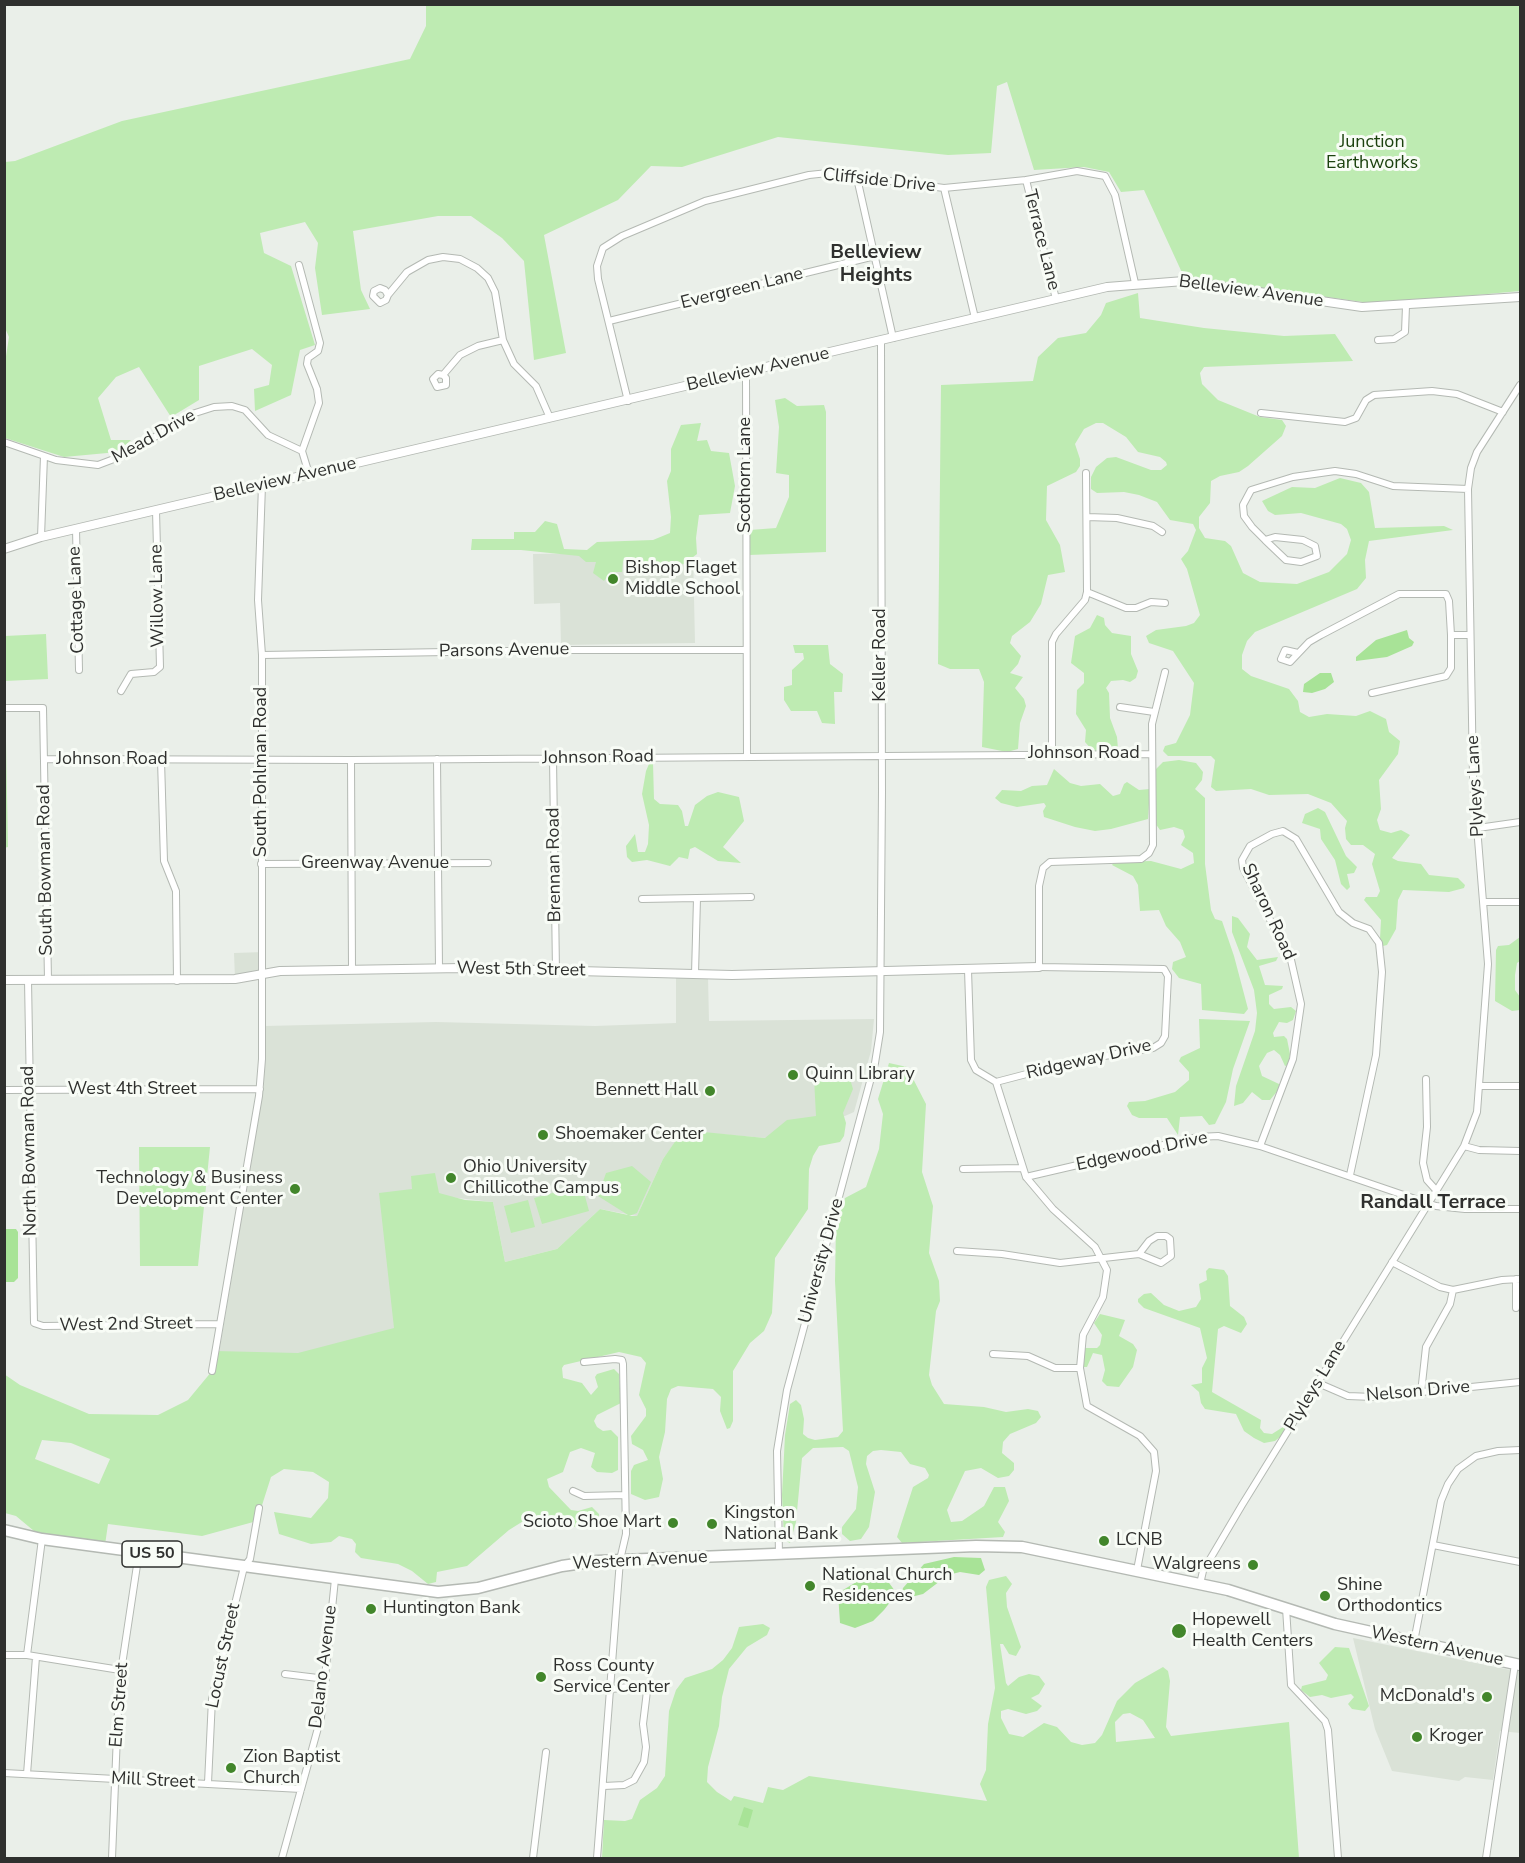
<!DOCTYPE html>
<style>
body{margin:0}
#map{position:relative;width:1525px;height:1863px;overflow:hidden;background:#eaefe9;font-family:"Nunito Sans",sans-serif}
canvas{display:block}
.frame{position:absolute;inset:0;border:6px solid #2f302e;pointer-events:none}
</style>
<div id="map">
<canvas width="1525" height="1863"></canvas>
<div class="frame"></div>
</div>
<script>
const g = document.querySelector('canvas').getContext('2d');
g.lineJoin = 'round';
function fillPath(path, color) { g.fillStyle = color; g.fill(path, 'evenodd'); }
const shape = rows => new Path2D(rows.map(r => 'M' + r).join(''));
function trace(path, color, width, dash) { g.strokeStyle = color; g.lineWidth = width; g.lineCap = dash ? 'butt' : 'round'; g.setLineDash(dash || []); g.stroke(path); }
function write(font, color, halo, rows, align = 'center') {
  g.font = font + ' "Nunito Sans",sans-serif'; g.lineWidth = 6; g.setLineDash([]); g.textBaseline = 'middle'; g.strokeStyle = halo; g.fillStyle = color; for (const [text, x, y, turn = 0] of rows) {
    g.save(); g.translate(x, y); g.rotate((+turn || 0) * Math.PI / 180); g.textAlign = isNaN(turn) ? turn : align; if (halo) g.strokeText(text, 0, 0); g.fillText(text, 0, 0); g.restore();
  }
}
fillPath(shape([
 [693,552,695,643,561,645,560,603,534,604,533,554],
 [264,952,264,975,235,979,234,953],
 [676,977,708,977,709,1021,874,1019,871,1051,854,1112,790,1140,683,1131,663,1159,637,1216,600,1209,557,1249,505,1262,493,1202,448,1197,399,1331,301,1357,219,1353,264,1086,265,1026,436,1022,595,1026,676,1023],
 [1353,1638,1520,1672,1520,1733,1500,1731,1493,1780,1465,1777,1459,1781,1392,1771,1375,1729]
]), '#dae2d7');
fillPath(shape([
 [426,5,1520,5,1520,291,1377,304,1184,277,1144,190,1121,192,1109,172,1084,167,1034,170,1007,82,997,86,991,153,948,155,778,137,682,167,651,166,618,200,544,235,566,353,534,360,524,261,502,238,471,216,438,216,353,231,361,290,370,309,322,315,315,268,318,243,305,222,260,233,264,253,291,266,315,345,300,350,291,395,255,411,254,389,269,385,272,365,252,349,199,366,199,400,171,417,139,367,116,377,98,398,111,440,131,440,118,452,64,457,5,438,4,369,9,337,5,328,5,162,15,161,122,121,410,59,426,26],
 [1138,293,1140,318,1204,328,1284,336,1335,334,1353,361,1204,367,1200,373,1202,384,1218,400,1260,417,1282,420,1286,426,1282,436,1248,466,1239,472,1220,476,1211,481,1210,503,1199,517,1199,528,1205,538,1225,541,1231,546,1243,573,1260,582,1297,584,1329,572,1347,554,1351,540,1347,529,1341,524,1301,513,1275,515,1268,511,1262,501,1292,487,1315,488,1340,478,1361,483,1369,492,1375,528,1444,526,1453,530,1369,541,1365,560,1366,578,1357,589,1255,632,1247,641,1242,655,1242,669,1251,676,1289,689,1298,701,1300,712,1309,717,1327,714,1356,716,1370,711,1386,719,1389,732,1400,741,1398,754,1379,780,1381,809,1377,820,1380,830,1391,833,1401,830,1410,835,1392,858,1398,861,1421,864,1429,875,1458,878,1465,885,1464,888,1449,892,1403,890,1398,900,1396,929,1387,945,1383,946,1380,939,1381,920,1364,900,1366,897,1377,897,1380,891,1372,864,1375,854,1363,845,1351,845,1346,839,1345,828,1347,821,1331,803,1308,794,1269,795,1251,789,1216,791,1211,787,1215,760,1211,756,1168,756,1163,751,1165,746,1176,743,1190,715,1194,683,1173,651,1149,643,1146,636,1156,630,1186,626,1194,623,1200,615,1187,569,1181,559,1188,551,1196,530,1193,524,1170,520,1157,502,1139,495,1124,492,1097,493,1091,489,1091,477,1096,467,1107,458,1116,457,1151,470,1161,470,1167,465,1166,462,1160,457,1138,452,1126,437,1103,423,1096,423,1084,429,1075,444,1080,459,1080,466,1076,472,1047,486,1046,520,1060,545,1065,572,1048,575,1041,604,1030,622,1012,636,1010,643,1021,656,1018,664,1010,673,1023,677,1015,688,1024,699,1026,706,1020,723,1018,749,1007,752,982,747,984,682,979,669,950,669,938,664,941,385,1033,381,1038,357,1058,338,1086,333,1101,315,1106,303],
 [785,398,797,406,824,405,826,412,826,552,749,555,750,530,776,528,789,497,789,475,776,473,779,427,775,400],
 [701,423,697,441,707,440,711,451,729,453,735,486,730,513,699,515,696,538,697,554,684,564,623,561,622,572,610,572,604,581,593,573,596,562,586,562,579,556,521,550,471,550,472,539,514,539,514,532,535,532,545,521,557,524,564,549,587,550,597,542,653,540,670,533,671,517,667,481,671,471,671,449,681,425],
 [1097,615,1104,618,1105,625,1112,633,1131,636,1131,654,1138,671,1136,678,1130,682,1123,680,1111,681,1106,688,1109,693,1110,718,1117,737,1118,749,1093,751,1085,742,1086,730,1076,714,1077,690,1084,683,1084,673,1071,663,1075,636,1090,628],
 [46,634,48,679,5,681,5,636],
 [793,645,828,645,830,664,843,674,842,692,834,692,835,724,822,723,817,711,791,711,784,700,784,687,792,685,792,670,804,659,803,653,795,653],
 [4,741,6,741,8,847,4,848],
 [1179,760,1196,763,1203,772,1202,780,1195,789,1205,798,1205,864,1211,910,1215,919,1222,921,1234,956,1248,1009,1244,1014,1202,1010,1201,984,1179,978,1172,969,1173,962,1186,957,1180,942,1166,926,1159,910,1140,911,1138,885,1133,876,1112,865,1114,862,1151,861,1181,869,1194,863,1193,853,1181,845,1185,837,1183,830,1174,827,1160,830,1155,823,1156,769,1163,762],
 [653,763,654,799,660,804,678,805,682,811,685,826,688,826,695,805,707,796,718,792,739,797,744,821,723,847,741,863,718,861,695,847,690,849,688,859,679,857,670,866,647,860,632,862,627,857,626,846,635,834,638,852,645,852,648,844,649,825,642,794,646,771,649,764],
 [1054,769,1070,783,1081,786,1100,784,1113,796,1120,794,1124,784,1127,782,1139,790,1150,789,1148,819,1111,829,1095,831,1075,827,1044,817,1043,811,1046,806,1044,803,1017,807,1001,803,995,798,1002,790,1021,791,1032,786,1047,785],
 [1318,808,1325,812,1346,856,1357,867,1354,873,1347,874,1350,887,1347,890,1341,884,1335,860,1321,839,1320,829,1302,823,1305,814],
 [1232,916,1238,918,1250,934,1247,947,1257,960,1278,957,1276,961,1259,966,1265,985,1283,986,1282,989,1269,995,1269,1004,1274,1009,1291,1007,1296,1011,1293,1020,1287,1023,1279,1022,1273,1033,1274,1037,1284,1036,1287,1039,1290,1054,1288,1065,1285,1066,1280,1055,1274,1050,1267,1053,1259,1066,1262,1076,1279,1084,1279,1089,1270,1100,1262,1100,1252,1092,1243,1103,1234,1106,1236,1086,1255,1031,1257,1013,1254,990,1232,932],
 [1520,937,1520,961,1517,963,1515,975,1515,990,1520,997,1520,1010,1512,1011,1495,1001,1496,950,1498,946,1509,945],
 [1199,1019,1250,1021,1233,1069,1226,1102,1215,1124,1209,1125,1202,1116,1180,1117,1178,1135,1167,1118,1139,1118,1132,1115,1127,1106,1129,1102,1145,1101,1175,1092,1189,1080,1189,1072,1179,1061,1181,1057,1200,1048],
 [889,1063,907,1067,926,1104,922,1172,933,1206,929,1253,939,1281,940,1301,936,1311,929,1375,932,1385,944,1404,984,1407,1006,1412,1028,1409,1038,1411,1041,1417,1036,1423,1010,1434,1003,1442,1002,1453,1014,1463,1014,1470,1009,1476,998,1478,981,1468,965,1471,947,1510,951,1522,962,1521,984,1506,994,1487,1005,1487,1009,1501,998,1522,1005,1532,1003,1537,902,1543,897,1537,913,1487,928,1478,929,1475,925,1468,910,1464,901,1452,881,1450,873,1451,867,1456,866,1464,875,1492,869,1527,861,1539,850,1541,842,1534,842,1527,856,1509,858,1487,849,1451,843,1447,813,1448,802,1458,796,1522,790,1543,784,1540,782,1495,785,1435,790,1404,796,1400,801,1405,804,1419,803,1434,808,1438,815,1440,838,1437,843,1431,835,1281,836,1225,845,1198,866,1187,879,1149,883,1114,878,1099],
 [833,1068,840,1068,850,1079,853,1089,843,1113,846,1123,844,1136,840,1142,819,1146,813,1156,809,1169,808,1209,775,1258,772,1313,764,1331,750,1343,733,1371,733,1421,730,1428,727,1429,720,1411,721,1397,713,1389,678,1386,671,1389,667,1399,665,1432,659,1457,663,1479,659,1497,645,1500,631,1494,631,1471,634,1465,648,1460,643,1450,632,1444,631,1436,646,1416,646,1409,639,1395,646,1363,641,1357,619,1352,564,1365,562,1368,563,1378,582,1383,591,1395,598,1387,595,1377,597,1374,614,1369,619,1374,621,1403,597,1415,594,1421,597,1427,603,1431,611,1430,618,1437,618,1470,612,1473,597,1472,591,1467,595,1453,581,1448,570,1452,563,1472,547,1479,549,1487,571,1510,578,1511,592,1507,599,1514,598,1525,579,1528,568,1525,559,1518,540,1515,525,1520,509,1530,467,1566,437,1572,436,1582,428,1584,412,1571,398,1564,361,1558,355,1552,356,1544,352,1539,339,1536,331,1542,311,1544,279,1534,274,1512,311,1518,328,1498,329,1482,313,1472,284,1469,271,1477,257,1521,202,1536,108,1524,105,1545,40,1536,16,1516,5,1513,4,1374,20,1385,89,1414,158,1415,188,1400,212,1371,215,1351,298,1353,394,1328,379,1193,412,1189,411,1176,435,1173,439,1193,465,1200,493,1202,505,1262,557,1249,600,1209,628,1215,598,1196,606,1173,632,1166,651,1182,637,1213,629,1216,637,1216,663,1159,683,1130,765,1138,787,1120,816,1116,814,1078],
 [42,1440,71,1443,110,1459,99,1484,35,1459],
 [139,1147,210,1147,198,1266,140,1266],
 [582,1185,589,1211,542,1224,534,1198],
 [528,1200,535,1227,511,1233,504,1206],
 [1209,1268,1224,1270,1228,1276,1230,1306,1244,1317,1247,1324,1241,1333,1224,1326,1218,1329,1212,1392,1261,1420,1260,1428,1264,1433,1272,1434,1283,1427,1287,1431,1275,1441,1264,1443,1254,1438,1244,1431,1236,1414,1205,1409,1201,1403,1199,1392,1191,1385,1202,1383,1202,1368,1207,1358,1200,1328,1144,1308,1138,1302,1138,1299,1144,1294,1151,1293,1164,1305,1179,1311,1196,1307,1201,1299,1199,1284,1207,1280,1206,1271],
 [1100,1314,1125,1320,1119,1336,1133,1344,1137,1350,1133,1367,1119,1387,1107,1386,1102,1381,1105,1370,1102,1355,1093,1353,1087,1367,1082,1367,1085,1348,1097,1348,1100,1345,1102,1335,1094,1323],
 [1006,1576,1012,1584,1006,1593,1007,1607,1021,1647,1016,1656,1009,1654,1003,1644,1000,1644,1006,1683,1008,1686,1019,1677,1029,1674,1039,1676,1045,1684,1039,1694,1031,1698,1042,1706,1037,1711,1026,1714,1008,1709,1001,1711,1001,1718,1009,1734,1023,1737,1044,1723,1057,1727,1071,1742,1082,1745,1095,1743,1102,1735,1117,1701,1135,1683,1163,1667,1168,1671,1170,1681,1166,1727,1171,1736,1289,1722,1299,1858,602,1858,604,1820,625,1821,632,1819,640,1800,657,1788,665,1776,669,1711,676,1690,685,1678,712,1669,723,1660,732,1648,739,1627,763,1624,770,1628,767,1635,747,1647,729,1669,722,1697,719,1726,708,1767,707,1782,717,1792,731,1801,734,1796,763,1803,768,1787,783,1790,809,1776,987,1801,980,1784,986,1770,988,1724,995,1688,986,1587,989,1580],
 [1130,1713,1143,1720,1155,1738,1116,1742,1115,1722,1123,1714],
 [1335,1647,1349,1648,1369,1706,1365,1711,1352,1709,1348,1704,1354,1697,1351,1694,1331,1698,1322,1695,1310,1697,1301,1690,1302,1686,1326,1680,1328,1675,1319,1663]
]), '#beebb2');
fillPath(shape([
 [1407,630,1409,638,1414,642,1412,646,1387,657,1356,661,1356,657,1376,640],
 [1320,673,1331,673,1334,682,1325,689,1312,693,1303,692,1304,684],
 [4,1229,16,1229,18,1232,18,1278,14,1282,5,1282],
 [954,1557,981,1558,985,1570,979,1575,960,1572,948,1575,923,1594,907,1598,901,1595,903,1588,924,1564],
 [881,1572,895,1591,894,1597,884,1610,873,1621,855,1628,840,1623,838,1593,868,1575],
 [744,1807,753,1810,748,1828,738,1825]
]), '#a8e397');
const minor = shape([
 [857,178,893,338],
 [1026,180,1056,299],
 [944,188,975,318],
 [299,265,320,343,318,351,308,358,307,364,317,389,319,403,302,451],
 [388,295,386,300,380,303,373,296,374,291,380,288,385,290,388,295,407,272,428,260,443,257,460,259,477,268,488,278,495,292,503,340,514,364,536,386,550,418],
 [609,321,875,256],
 [1378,340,1394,339,1405,332,1406,306],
 [746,373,747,757],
 [443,375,438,374,433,379,437,387,446,385,446,378,443,375,460,355,478,346,503,340],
 [628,401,598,279,597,266,603,248,622,236,705,201,809,175,828,173,944,188,1026,180,1077,171,1105,176,1115,195,1135,283],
 [1261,413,1345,422,1356,418,1366,400,1374,395,1432,391,1457,394,1503,412],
 [4,442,56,460,98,465,127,454,192,414,214,407,232,406,245,410,268,435,302,451,309,474],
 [1087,517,1117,518,1153,526,1162,532],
 [76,529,79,670],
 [41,537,44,456],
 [1265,540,1275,537,1303,540,1315,546,1317,556,1301,562,1286,560,1265,540,1252,527,1244,516,1243,505,1251,490,1293,477,1335,471,1356,474,1393,486,1468,489],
 [1087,592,1126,608,1136,608,1151,602,1165,603],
 [1298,653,1285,650,1281,659,1290,662,1309,642,1321,635,1399,594,1446,594,1449,601,1451,635,1470,635],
 [262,655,571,650,745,650],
 [121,691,131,674,154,672,160,667,156,510],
 [1372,693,1446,676,1451,668,1451,635],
 [1120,707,1154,712],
 [4,708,43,708,48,980],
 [1052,754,1052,642,1056,634,1085,600,1087,592,1086,473],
 [553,758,556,972],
 [44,759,351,760,1152,754],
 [437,759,439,968],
 [161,760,164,861,176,891,177,981],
 [351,760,352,970],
 [1478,828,1520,822],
 [261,864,488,863],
 [642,899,751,897],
 [1484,902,1520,902],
 [968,970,971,1060,976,1070,996,1082,1026,1177,1053,1209,1095,1247,1107,1270,1103,1297,1083,1335,1080,1368,1087,1406,1140,1436,1154,1452,1156,1471,1137,1570],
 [695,974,697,898],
 [28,980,34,1323,43,1326,220,1324],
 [1426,1079,1427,1127,1423,1163,1427,1180,1436,1190],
 [996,1082,1080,1060,1153,1048,1161,1043,1165,1036,1168,976,1164,969,1039,967,1039,886,1043,868,1050,862,1141,859,1149,853,1153,845,1152,724,1165,672],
 [1480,1086,1520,1086],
 [4,1090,260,1089],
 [1260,1146,1293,1059,1301,1004,1291,960,1243,868,1242,860,1250,846,1272,834,1283,831,1296,839,1339,912,1353,923,1369,929,1379,943,1382,972,1376,1055,1350,1175],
 [1464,1146,1479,1150,1520,1151],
 [963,1169,1022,1168],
 [1026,1177,1198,1137,1218,1136,1260,1146,1436,1206,1465,1209,1520,1209],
 [957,1251,1002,1254,1060,1263,1139,1254,1161,1263,1171,1256,1170,1239,1166,1236,1157,1236,1149,1241,1139,1254],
 [1392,1262,1440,1287,1453,1290,1502,1280,1520,1279],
 [1516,1308,1516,1279],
 [993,1354,1028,1356,1055,1368,1080,1368],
 [584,1362,615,1359,622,1360,623,1364,626,1534,620,1560,597,1858],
 [212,1371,259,1096,262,1059,262,655,258,600,262,485],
 [1318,1383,1348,1396,1373,1397,1520,1382],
 [1421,1393,1426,1347,1450,1304,1453,1290],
 [573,1491,584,1496,625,1495],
 [1433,1545,1520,1562],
 [779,1554,777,1451,787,1390,875,1063,880,1032,882,791,881,341],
 [1200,1584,1203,1571,1242,1505,1464,1146,1477,1112,1488,964,1473,777,1468,489,1471,468,1477,452,1520,385],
 [1286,1608,1291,1685,1325,1721,1328,1730,1338,1858],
 [1414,1642,1441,1501,1448,1484,1458,1469,1476,1456,1498,1451,1520,1450],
 [4,1655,27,1655,120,1670],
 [27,1655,42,1539],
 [285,1674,326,1679],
 [4,1773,301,1789],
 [27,1774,36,1657],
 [208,1783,212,1699,244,1567,250,1559,259,1508],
 [604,1786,624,1785,634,1780,644,1762,646,1747,643,1724,647,1691,635,1686,612,1689],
 [112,1858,119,1685,139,1552],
 [282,1858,321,1717,335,1579],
 [533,1858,546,1752],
 [1486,1858,1515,1664]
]);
const tertiary = shape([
 [4,549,41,537,1107,287,1184,281,1362,307,1520,297],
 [4,980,235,979,280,971,462,968,732,975,1039,967]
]);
const primary = shape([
 [4,1530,42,1539,438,1592,478,1588,562,1566,597,1561,976,1546,1022,1547,1228,1590,1335,1624,1520,1665]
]);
trace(minor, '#b4b9b3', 8);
trace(tertiary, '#b4b9b3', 10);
trace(primary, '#b4b9b3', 13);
trace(minor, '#fff', 6);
trace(tertiary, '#fff', 8);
trace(primary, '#fff', 10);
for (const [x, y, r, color] of [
 [613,579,6,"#42862b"],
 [793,1075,6,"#42862b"],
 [710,1091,6,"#42862b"],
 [543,1135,6,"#42862b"],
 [451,1178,6,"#42862b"],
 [295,1189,6,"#42862b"],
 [673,1523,6,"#42862b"],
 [712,1524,6,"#42862b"],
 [1104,1541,6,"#42862b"],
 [1253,1565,6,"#42862b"],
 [810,1586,6,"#42862b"],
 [1325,1596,6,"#42862b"],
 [371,1609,6,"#42862b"],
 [1179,1631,8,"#42862b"],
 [541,1677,6,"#42862b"],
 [1487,1697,6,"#42862b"],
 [1417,1737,6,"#42862b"],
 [231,1768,6,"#42862b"]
]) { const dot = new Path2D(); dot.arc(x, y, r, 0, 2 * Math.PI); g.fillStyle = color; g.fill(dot); trace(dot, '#f8fcf6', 2); }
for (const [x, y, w] of [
 [152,1554,60]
]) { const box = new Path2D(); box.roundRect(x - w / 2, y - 13, w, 26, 4.5); g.fillStyle = '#f8fcf6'; g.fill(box); trace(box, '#2f302e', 1.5); }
write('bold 16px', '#2f302e', null, [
 ["US 50",152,1554]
]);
write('18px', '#1c420f', '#f8fcf6', [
 ["Junction",1372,143],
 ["Earthworks",1372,164]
]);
write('18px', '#2f302e', '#f8fcf6', [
 ["Cliffside Drive",879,181,6],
 ["Terrace Lane",1041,240,76],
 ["Evergreen Lane",742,289,-14],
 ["Belleview Avenue",1251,292,8],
 ["Belleview Avenue",758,370,-13],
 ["Mead Drive",154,437,-29],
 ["Scothorn Lane",746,475,-90],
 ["Belleview Avenue",285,480,-13],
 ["Willow Lane",158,596,-91],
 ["Cottage Lane",77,600,-92],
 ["Parsons Avenue",504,651,-1],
 ["Keller Road",881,655,-90],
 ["Johnson Road",1084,754],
 ["Johnson Road",598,758,-1],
 ["Johnson Road",112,760],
 ["South Pohlman Road",262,772,-90],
 ["Plyleys Lane",1476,786,-93],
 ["Greenway Avenue",375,864],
 ["Brennan Road",555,865,-91],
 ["South Bowman Road",46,870,-91],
 ["Sharon Road",1268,912,65],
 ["West 5th Street",521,970,1],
 ["Ridgeway Drive",1089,1060,-13],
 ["West 4th Street",132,1090],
 ["North Bowman Road",30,1151,-91],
 ["Edgewood Drive",1142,1152,-12],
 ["University Drive",822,1261,-75],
 ["West 2nd Street",126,1325,-1],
 ["Plyleys Lane",1316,1386,-59],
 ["Nelson Drive",1418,1392,-5],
 ["Western Avenue",640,1561,-3],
 ["Western Avenue",1437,1647,12],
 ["Locust Street",224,1656,-78],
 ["Delano Avenue",324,1667,-83],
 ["Elm Street",120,1705,-86],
 ["Mill Street",153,1781,3]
]);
write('18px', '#2f302e', '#f8fcf6', [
 ["Bishop Flaget",625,569],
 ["Middle School",625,590],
 ["Quinn Library",805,1075],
 ["Bennett Hall",698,1091,"right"],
 ["Shoemaker Center",555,1135],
 ["Ohio University",463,1168],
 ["Chillicothe Campus",463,1189],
 ["Technology & Business",283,1179,"right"],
 ["Development Center",283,1200,"right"],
 ["Kingston",724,1514],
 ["National Bank",724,1535],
 ["Scioto Shoe Mart",661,1523,"right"],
 ["LCNB",1116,1541],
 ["Walgreens",1241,1565,"right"],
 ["National Church",822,1576],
 ["Residences",822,1597],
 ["Shine",1337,1586],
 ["Orthodontics",1337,1607],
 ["Huntington Bank",383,1609],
 ["Hopewell",1192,1621],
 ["Health Centers",1192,1642],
 ["Ross County",553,1667],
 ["Service Center",553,1688],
 ["McDonald's",1475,1697,"right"],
 ["Kroger",1429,1737],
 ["Zion Baptist",243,1758],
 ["Church",243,1779]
], 'left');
write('bold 20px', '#2f302e', '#f8fcf6', [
 ["Belleview",876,253],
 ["Heights",876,276],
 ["Randall Terrace",1433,1203]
]);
</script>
